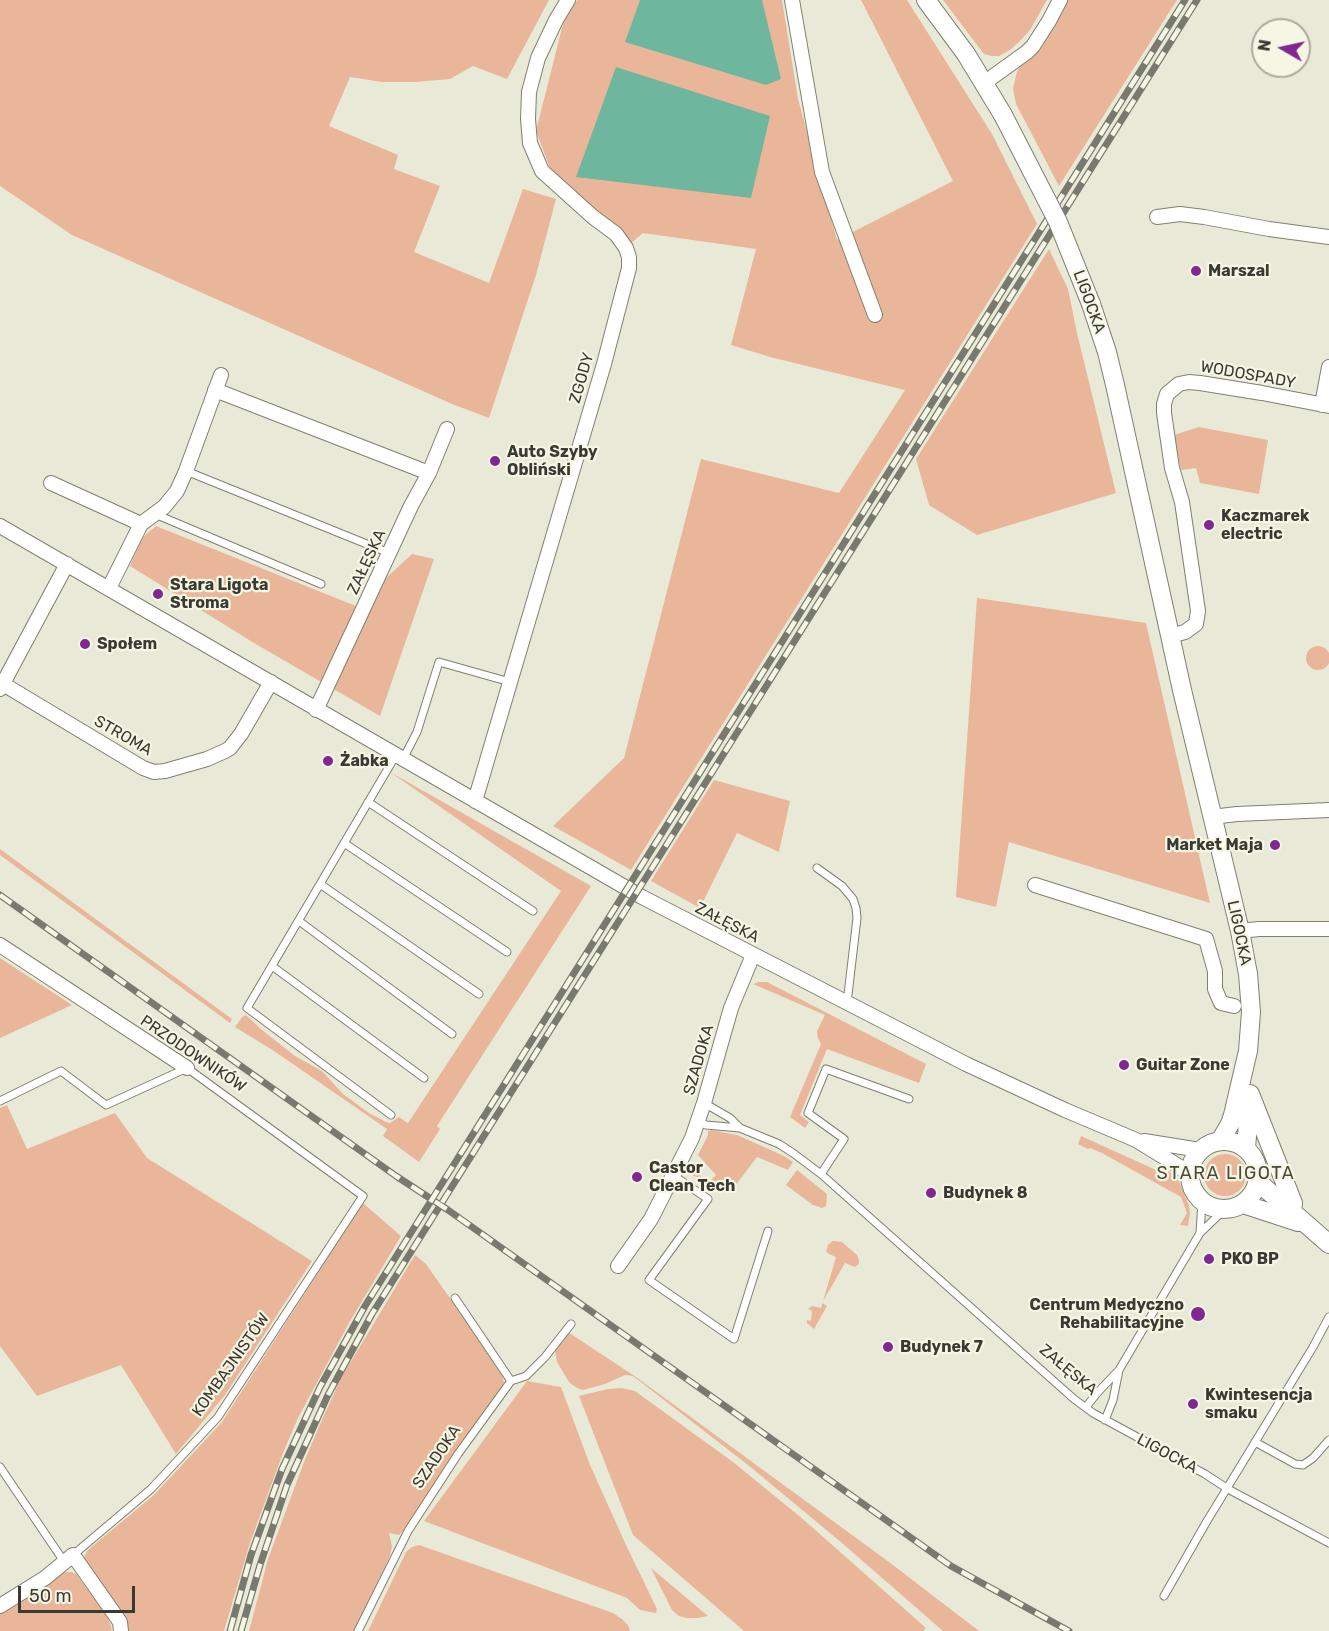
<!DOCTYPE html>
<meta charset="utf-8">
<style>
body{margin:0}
#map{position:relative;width:1329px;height:1631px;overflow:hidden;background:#e8ead7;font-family:Rubik,sans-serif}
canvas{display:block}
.north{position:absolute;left:1251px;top:18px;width:60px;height:60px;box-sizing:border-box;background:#f5f7e4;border:2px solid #aaab9d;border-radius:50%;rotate:279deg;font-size:16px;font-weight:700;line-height:24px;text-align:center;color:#3a3a33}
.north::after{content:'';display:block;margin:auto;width:21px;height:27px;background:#822692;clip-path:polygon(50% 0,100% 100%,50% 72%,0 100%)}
.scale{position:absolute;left:18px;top:1586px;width:117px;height:27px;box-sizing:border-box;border:3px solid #3a3a33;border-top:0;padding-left:8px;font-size:18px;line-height:21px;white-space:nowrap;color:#3a3a33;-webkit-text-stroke:4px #f5f7e4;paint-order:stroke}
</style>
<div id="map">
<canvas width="1329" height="1631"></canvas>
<div class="north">N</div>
<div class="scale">50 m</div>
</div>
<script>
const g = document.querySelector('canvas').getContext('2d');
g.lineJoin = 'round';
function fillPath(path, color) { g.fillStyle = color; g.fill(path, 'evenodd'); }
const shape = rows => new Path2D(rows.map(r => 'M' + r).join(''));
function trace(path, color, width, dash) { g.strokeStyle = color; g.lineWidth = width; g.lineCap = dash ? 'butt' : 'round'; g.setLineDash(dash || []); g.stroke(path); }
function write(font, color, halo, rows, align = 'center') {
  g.font = font + ' Rubik,sans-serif'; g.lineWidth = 4.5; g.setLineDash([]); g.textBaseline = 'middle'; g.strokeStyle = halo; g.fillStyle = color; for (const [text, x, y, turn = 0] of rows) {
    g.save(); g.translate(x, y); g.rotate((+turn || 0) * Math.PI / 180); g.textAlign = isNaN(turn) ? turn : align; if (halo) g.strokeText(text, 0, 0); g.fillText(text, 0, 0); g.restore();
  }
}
fillPath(shape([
 [0,0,549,0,507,79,473,66,450,79,415,82,382,82,350,77,329,126,398,155,394,169,440,186,414,252,489,283,523,189,556,199,536,275,489,418,452,404,72,235,0,186],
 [577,0,782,0,798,99,837,240,953,181,861,0,907,0,992,134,1037,224,631,870,553,826,624,758,701,459,839,493,905,390,770,357,731,345,756,249,643,233,631,243,551,171,536,131,564,20],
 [943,0,1047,0,1030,30,1019,42,1010,50,999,56,992,56,984,54,980,49],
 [1067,0,1177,0,1059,186,1016,104,1013,88,1017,72,1020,66,1040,47,1049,35],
 [1049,249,1068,289,1077,333,1116,493,977,535,929,505,916,459],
 [1199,427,1268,440,1259,494,1200,483,1196,468,1181,470,1174,435],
 [156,526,356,606,412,554,434,559,380,716,254,643,130,566,142,538],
 [977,598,1146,623,1210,903,1009,842,996,907,956,897],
 '1306 658a12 12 0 1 1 24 0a12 12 0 1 1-24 0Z',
 [390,772,591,886,437,1126,440,1129,419,1162,383,1136,387,1129,274,1051,235,1027,242,1017,246,1015,262,1030,295,1056,322,1071,343,1094,369,1113,386,1122,390,1123,399,1117,408,1123,561,891],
 [714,780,790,801,779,852,737,833,700,908,651,881],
 [0,849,232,1019,230,1023,0,855],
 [0,958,72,1005,0,1038],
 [759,982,767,982,926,1064,919,1083,827,1049,800,1115,809,1122,805,1128,790,1117,821,1044,818,1038,817,1031,825,1015,753,984],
 [7,1105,27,1149,115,1113,147,1158,312,1261,225,1395,176,1454,121,1365,37,1396,0,1346,0,1108],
 [711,1130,737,1135,784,1156,793,1162,788,1170,757,1157,735,1186,726,1191,718,1189,689,1173,692,1167,708,1183,716,1175,698,1155,708,1135,708,1131],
 [1081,1136,1165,1174,1167,1170,1173,1174,1178,1179,1189,1206,1190,1213,1188,1226,1180,1225,1187,1213,1181,1197,1102,1153,1090,1148,1088,1149,1078,1144],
 '1204 1175a21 21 0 1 1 42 0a21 21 0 1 1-42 0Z',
 [797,1170,827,1194,826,1206,822,1208,813,1205,786,1185],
 [363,1203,401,1236,349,1323,298,1418,283,1453,250,1543,224,1631,126,1631,128,1627,125,1616,84,1563,84,1557,88,1550,154,1495,222,1422],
 [833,1241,842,1242,857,1255,859,1260,859,1264,855,1267,845,1263,822,1303,827,1306,814,1329,807,1323,807,1320,811,1321,812,1311,808,1309,812,1306,821,1308,836,1257,829,1254,826,1251,828,1245],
 [415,1255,426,1264,502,1373,504,1383,454,1453,403,1531,399,1535,389,1533,392,1546,390,1556,354,1631,249,1631,268,1559,304,1462,321,1422,341,1378],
 [568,1332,636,1377,889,1562,979,1631,943,1631,842,1543,748,1465,633,1376,625,1375,605,1384,583,1390,577,1388,569,1382,557,1362,555,1351],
 [527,1381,561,1387,590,1465,626,1545,657,1609,656,1613,640,1610,627,1598,424,1521],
 [622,1388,635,1391,733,1462,804,1520,926,1628,923,1631,744,1631,633,1535,579,1396,608,1389],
 [419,1545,613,1613,622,1619,628,1625,630,1631,368,1631,406,1552,412,1547],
 [651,1568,708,1616,697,1618,687,1618,679,1616,672,1610],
 [64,1572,71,1572,76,1574,107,1616,112,1629,111,1631,0,1631,0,1614]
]), '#eab699');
fillPath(shape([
 [640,0,762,0,781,79,766,85,625,42],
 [616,67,770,116,751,198,576,177]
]), '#6fb69f');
const lane = shape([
 [186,471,389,553],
 [155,514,321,584],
 [403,759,417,732,439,662,510,682],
 [368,802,533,911],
 [344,843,507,952],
 [817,868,842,886,853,899,856,908,857,918,847,1003],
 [320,884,479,994],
 [299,921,452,1034],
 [272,966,424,1078],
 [0,1101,61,1071,106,1105,187,1068,363,1196,218,1417,151,1489,73,1555],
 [704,1103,730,1118,740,1128,779,1144,793,1153,821,1174,1074,1399,1093,1413,1205,1474,1228,1489,1329,1543],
 [391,1115,247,1008,396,755],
 [698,1121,706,1125,740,1128],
 [821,1174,844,1139,808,1113,826,1069,909,1099],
 [674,1176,708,1199,649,1280,734,1339,768,1231],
 [1202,1201,1200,1233,1225,1209],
 [455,1298,511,1381],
 [1086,1407,1097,1393,1119,1370],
 [1105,1420,1113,1400,1119,1370,1200,1233],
 [1255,1442,1295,1464,1303,1465,1313,1458,1329,1440],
 [0,1467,65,1563],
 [1164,1596,1207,1521,1313,1347,1329,1317],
 [358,1631,408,1531,458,1454,511,1381,526,1376,545,1357,571,1324]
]);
const street = shape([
 [792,0,822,172,875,315],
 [984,83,1027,52,1033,46,1049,21,1060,0],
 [1157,217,1180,214,1204,217,1269,229,1329,237],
 [215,390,429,473],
 [1322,405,1329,367],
 [51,483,141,524],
 [0,526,642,897,966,1064,1065,1110,1136,1140,1180,1167,1190,1177],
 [109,588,141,524,164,507,177,491,186,471,221,375],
 [1170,636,1185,632,1196,624,1198,611,1182,502,1172,468,1164,413,1164,404,1167,394,1179,384,1189,382,1200,383,1262,393,1329,406],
 [3,684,143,768,154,772,165,771,207,759,225,751,230,748,241,734,271,682],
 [0,689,67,564],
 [316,710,411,506,429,473,447,429],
 [475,801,604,364,629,268,629,257,626,248,616,234,593,217,542,171,530,143,528,119,529,92,538,58,556,20,568,0],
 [1212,817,1237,814,1329,810],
 [1035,885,1206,939,1215,971,1215,989,1221,1003,1234,1006],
 [1240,931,1259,929,1329,929],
 [0,945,187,1068],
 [1144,1141,1200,1150],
 [618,1266,651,1219,692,1138,704,1103,731,1008,753,955],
 [0,1606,45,1578,73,1555,120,1622,121,1631]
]);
const secondary = shape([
 [926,0,966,54,1003,115],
 [1091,304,1107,352,1115,385,1182,690,1240,931,1248,974,1251,1012,1248,1051,1233,1115,1230,1124,1220,1141],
 [1250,1094,1293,1203,1292,1213],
 '1190 1175a34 34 0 1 1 68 0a34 34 0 1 1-68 0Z',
 [1246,1148,1250,1099],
 [1258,1182,1329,1244],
 [1243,1204,1298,1222]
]);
trace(lane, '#7f806f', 9);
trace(street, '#7f806f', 16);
trace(secondary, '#7f806f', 20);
trace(lane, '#fff', 7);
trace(street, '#fff', 14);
trace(secondary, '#fff', 18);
const rail = shape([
 [0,895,396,1176,448,1210,951,1566,1069,1631],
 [230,1631,251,1555,282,1469,320,1387,365,1306,1185,0],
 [241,1631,260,1565,287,1485,328,1395,372,1314,1197,0]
]);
trace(rail, '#797a6f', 7);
trace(rail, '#f5f7e4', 4.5, [14]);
const secondaryBridge = shape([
 [1003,115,1058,222,1091,304]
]);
trace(secondaryBridge, '#7f806f', 20, []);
trace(secondaryBridge, '#fff', 18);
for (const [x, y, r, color] of [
 [1196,271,6,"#822692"],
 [495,461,6,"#822692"],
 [1209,525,6,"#822692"],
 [158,594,6,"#822692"],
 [85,644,6,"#822692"],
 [328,761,6,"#822692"],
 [1275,845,6,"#822692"],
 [1124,1065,6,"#822692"],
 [637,1177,6,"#822692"],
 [931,1193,6,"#822692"],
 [1209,1259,6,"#822692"],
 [1198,1314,8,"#822692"],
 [888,1347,6,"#822692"],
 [1193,1404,6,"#822692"]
]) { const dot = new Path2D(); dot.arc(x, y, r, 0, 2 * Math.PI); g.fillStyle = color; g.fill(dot); trace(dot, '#f5f7e4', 2); }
write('bold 16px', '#3a3a33', '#f5f7e4', [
 ["Marszal",1208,271],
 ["Auto Szyby",507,452],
 ["Obliński",507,470],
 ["Kaczmarek",1221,516],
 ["electric",1221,534],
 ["Stara Ligota",170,585],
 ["Stroma",170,603],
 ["Społem",97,644],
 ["Żabka",340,761],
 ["Market Maja",1263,845,"right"],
 ["Guitar Zone",1136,1065],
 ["Castor",649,1168],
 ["Clean Tech",649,1186],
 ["Budynek 8",943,1193],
 ["PKO BP",1221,1259],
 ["Centrum Medyczno",1184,1305,"right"],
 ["Rehabilitacyjne",1184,1323,"right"],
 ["Budynek 7",900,1347],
 ["Kwintesencja",1205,1395],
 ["smaku",1205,1413]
], 'left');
write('16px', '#3a3a33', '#f5f7e4', [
 ["LIGOCKA",1089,302,70],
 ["WODOSPADY",1248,375,10],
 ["ZGODY",582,378,-74],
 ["ZAŁĘSKA",367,562,-65],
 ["STROMA",123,736,30],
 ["ZAŁĘSKA",727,923,27],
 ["LIGOCKA",1239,933,78],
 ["PRZODOWNIKÓW",193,1054,34],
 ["SZADOKA",699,1060,-74],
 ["KOMBAJNISTÓW",231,1365,-55],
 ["ZAŁĘSKA",1068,1370,40],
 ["LIGOCKA",1167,1454,28],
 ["SZADOKA",437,1457,-56]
]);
g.letterSpacing = '1.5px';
write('18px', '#4a4b3b', '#f5f7e4', [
 ["STARA LIGOTA",1226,1174]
]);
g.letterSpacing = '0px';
</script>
